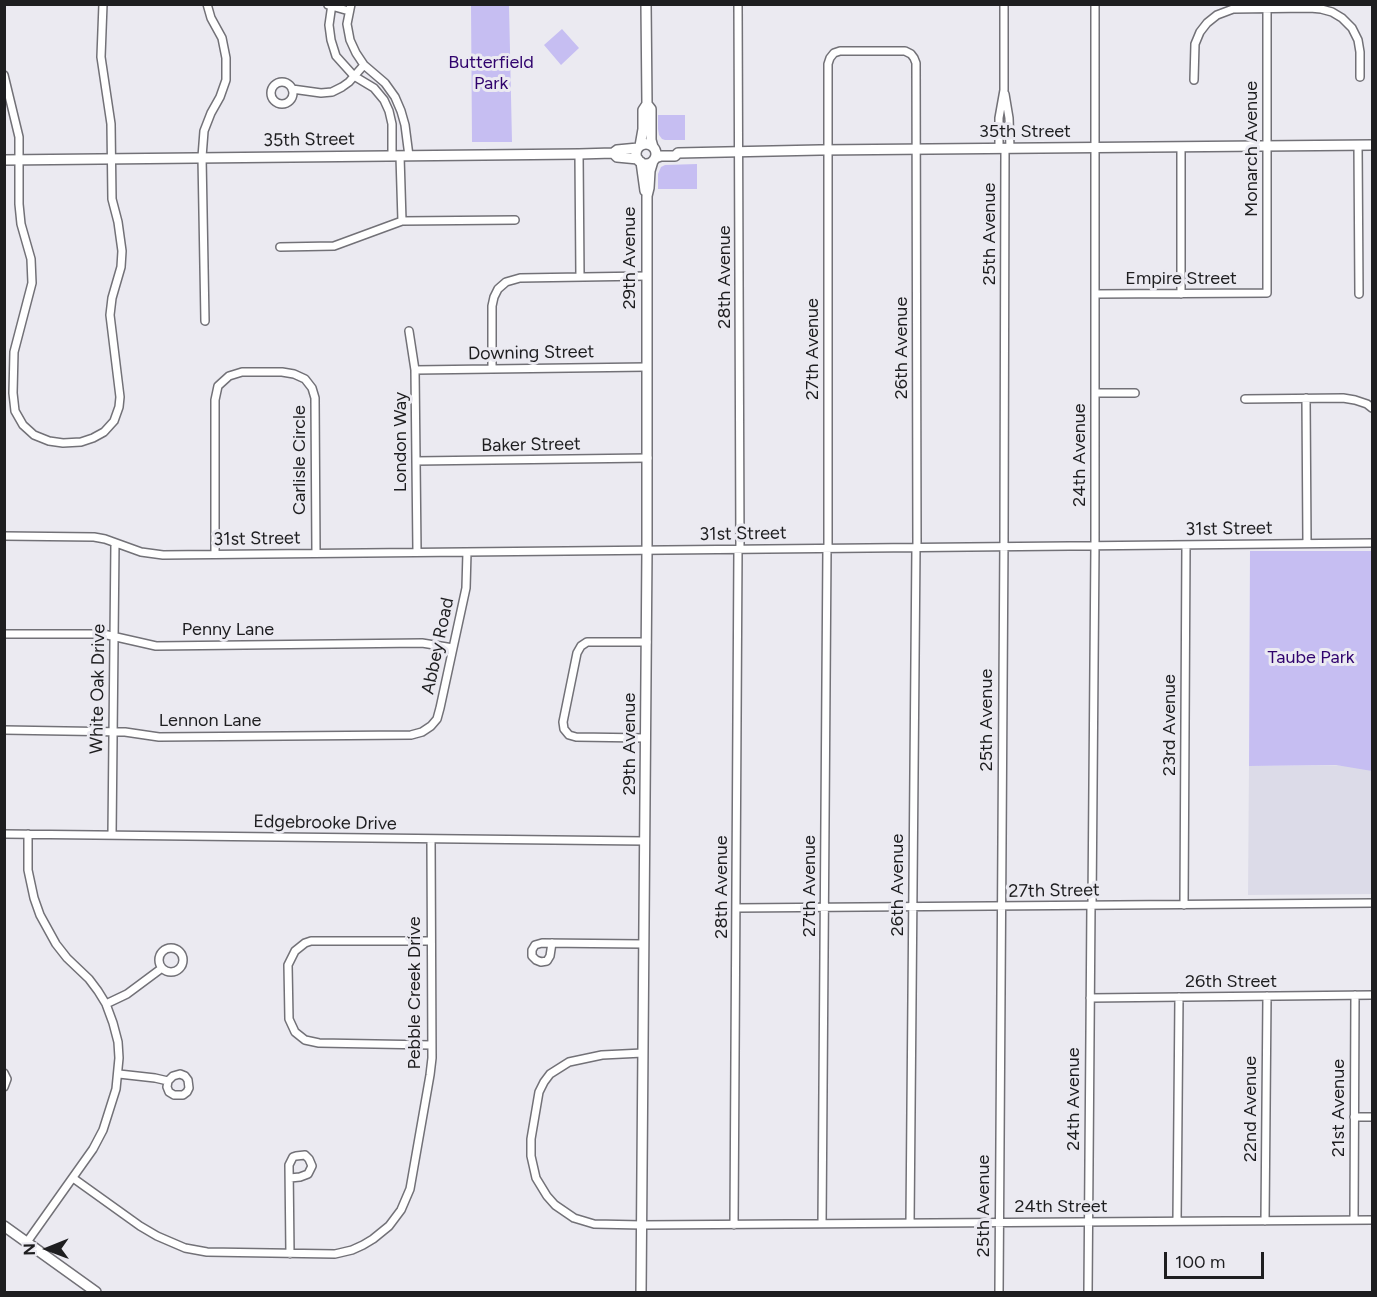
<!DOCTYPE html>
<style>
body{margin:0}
#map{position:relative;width:1377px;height:1297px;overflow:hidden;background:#ebeaf1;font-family:Figtree,sans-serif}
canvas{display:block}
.frame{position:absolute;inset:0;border:6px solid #1e1e20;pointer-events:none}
.north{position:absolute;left:18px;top:1219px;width:60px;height:60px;-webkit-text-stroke:4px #ebeaf1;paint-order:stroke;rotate:269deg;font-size:16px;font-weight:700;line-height:24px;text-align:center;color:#1e1e20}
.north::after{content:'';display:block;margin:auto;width:21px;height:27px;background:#1e1e20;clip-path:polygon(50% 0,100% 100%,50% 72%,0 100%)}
.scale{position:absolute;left:1164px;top:1252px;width:100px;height:27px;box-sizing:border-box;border:3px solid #1e1e20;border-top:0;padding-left:8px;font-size:18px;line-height:21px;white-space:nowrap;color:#1e1e20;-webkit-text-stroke:4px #ebeaf1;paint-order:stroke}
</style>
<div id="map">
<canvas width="1377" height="1297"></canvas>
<div class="frame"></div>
<div class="north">N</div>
<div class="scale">100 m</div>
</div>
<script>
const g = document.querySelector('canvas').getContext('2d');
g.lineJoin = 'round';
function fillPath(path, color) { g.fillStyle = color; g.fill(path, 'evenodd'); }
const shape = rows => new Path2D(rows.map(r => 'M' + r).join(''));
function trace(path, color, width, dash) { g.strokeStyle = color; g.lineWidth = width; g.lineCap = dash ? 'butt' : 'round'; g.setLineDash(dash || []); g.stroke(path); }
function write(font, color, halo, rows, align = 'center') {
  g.font = font + ' Figtree,sans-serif'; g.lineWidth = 6; g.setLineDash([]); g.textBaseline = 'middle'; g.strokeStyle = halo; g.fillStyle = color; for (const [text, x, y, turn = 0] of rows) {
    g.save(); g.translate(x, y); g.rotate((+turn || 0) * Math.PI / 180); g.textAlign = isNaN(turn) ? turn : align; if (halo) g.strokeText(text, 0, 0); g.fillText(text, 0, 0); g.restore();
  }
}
fillPath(shape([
 [1372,765,1372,894,1248,895,1249,766]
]), '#dcdbe8');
fillPath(shape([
 [471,5,509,5,512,142,472,142],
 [562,29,579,48,561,65,544,45],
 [658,115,685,115,685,140,665,140,662,139,659,135,658,129],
 [697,164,697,189,658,189,658,174,661,167,665,165],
 [1250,551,1372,551,1372,771,1336,765,1249,766]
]), '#c6bef2');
const street = shape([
 [332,4,329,25,331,40,336,56,354,76,374,88,384,100,389,111,392,124,392,156],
 [351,4,347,24,350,40,356,53,364,65,385,83,395,97,401,111,405,125,409,156],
 [738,4,740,549],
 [328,5,349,11],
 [4,75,19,137,19,204,21,224,31,259,32,283,14,352,13,393,15,411,23,425,34,435,49,441,63,443,81,442,93,438,104,432,114,421,119,407,120,397,110,315,112,298,121,267,122,251,118,222,112,199,111,124,101,57,103,4],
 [1194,80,1195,44,1200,32,1207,23,1217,15,1233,9,1310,8,1321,9,1332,12,1342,18,1352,28,1358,40,1360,52,1360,77],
 '271 93a11 11 0 1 1 22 0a11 11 0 1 1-22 0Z',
 [292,89,321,93,332,92,342,87,349,82,364,65],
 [1005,94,1009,118,1010,148],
 [1358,145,1359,294],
 [1181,147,1181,294],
 [999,148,999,118,1004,90,1004,4],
 [579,154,580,277],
 [400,156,402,221],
 [280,247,334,246,402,221,515,220],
 [1095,294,1267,293,1267,4],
 [205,321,202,157,204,131,211,113,220,97,226,80,226,58,222,38,211,18,207,4],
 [409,331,415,370,417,552],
 [492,369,492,306,494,297,498,289,506,282,520,278,647,276],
 [415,370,647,367],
 [1095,393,1135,393],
 [1306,398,1307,543],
 [1245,399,1343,398,1355,400,1367,404,1372,408],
 [416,461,648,458],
 [4,536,94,537,105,539,141,552,163,555,1372,543],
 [828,548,828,64,830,58,834,53,840,51,905,51,911,54,914,58,916,63,917,547],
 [215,554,215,400,218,386,229,376,242,372,282,372,294,374,305,379,312,388,315,398,316,553],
 [4,634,103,634,156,646,422,643,453,648],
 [4,730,125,732,159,737,411,735,422,732,431,726,437,719,440,708,466,588,467,552],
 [646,738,576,737,569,735,564,729,563,722,577,653,581,646,587,642,647,642],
 [4,834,645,841],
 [112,835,115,543],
 [1092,905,1095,546,1095,4],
 [1184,905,1186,545],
 [736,908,1372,903],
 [431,941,311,941,305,943,295,951,288,965,289,1019,295,1032,305,1040,319,1043,431,1045],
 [552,943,550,956,547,961,541,962,536,960,532,956,532,950,535,945,542,943,643,944],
 '159 960a12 12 0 1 1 24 0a12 12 0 1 1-24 0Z',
 [1090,998,1372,995],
 [106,1004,127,994,162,968],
 [643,1053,602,1055,569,1062,550,1074,544,1082,539,1092,531,1139,531,1156,536,1178,547,1196,555,1205,574,1218,594,1224,642,1225,1372,1220],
 [4,1073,7,1079,4,1087],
 [119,1074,155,1078,168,1081,167,1087,169,1092,174,1095,183,1095,187,1092,189,1088,188,1080,185,1076,180,1074,173,1076,168,1081],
 [1354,1117,1372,1117],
 [73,1178,140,1226,157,1236,185,1248,207,1252,335,1254,352,1250,363,1245,373,1239,389,1226,401,1210,410,1189,430,1075,432,1058,431,839],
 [290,1178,300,1177,308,1174,312,1166,309,1159,305,1155,296,1156,293,1157,289,1165,290,1254],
 [1354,1220,1355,995],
 [1177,1221,1179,997],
 [1265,1221,1267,996],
 [910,1223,916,547],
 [822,1224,827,548],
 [734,1225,738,549],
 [27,1242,93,1149,103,1130,116,1089,119,1058,118,1042,113,1023,106,1004,98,991,89,979,67,958,56,944,40,915,34,898,28,870,28,834],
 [999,1292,1004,539,1005,148],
 [1088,1292,1091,905]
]);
const secondary = shape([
 [647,104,651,109,651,140,653,147],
 '636 154a10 10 0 1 1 20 0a10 10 0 1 1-20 0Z',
 [640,146,643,129,643,110,647,104,646,4],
 [613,153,617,157,638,159],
 [655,158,661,156,675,156,678,153,820,150,1372,145],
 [4,160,579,154,613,153,617,150,638,148],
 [641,162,645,191],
 [4,1226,96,1292],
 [641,1292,647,550,647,196,649,188,650,171,653,161]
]);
trace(street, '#727177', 10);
trace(secondary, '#727177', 12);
trace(street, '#fff', 7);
trace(secondary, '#fff', 9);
write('18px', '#30036d', '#ebeaf1', [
 ["Butterfield",491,63],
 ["Park",491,84],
 ["Taube Park",1311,658]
]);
write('18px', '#1e1e20', '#ebeaf1', [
 ["35th Street",1025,132],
 ["35th Street",309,140,-1],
 ["Monarch Avenue",1252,149,-90],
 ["25th Avenue",990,234,-90],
 ["29th Avenue",630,258,-90],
 ["28th Avenue",725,277,-90],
 ["Empire Street",1181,279],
 ["26th Avenue",902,348,-90],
 ["27th Avenue",813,349,-90],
 ["Downing Street",531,353,-1],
 ["London Way",401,442,-90],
 ["Baker Street",531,445,-1],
 ["24th Avenue",1080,455,-90],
 ["Carlisle Circle",300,460,-90],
 ["31st Street",1229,529,-1],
 ["31st Street",743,534,-1],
 ["31st Street",257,539,-1],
 ["Penny Lane",228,630],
 ["Abbey Road",438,646,-78],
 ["White Oak Drive",98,689,-89],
 ["25th Avenue",987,720,-90],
 ["Lennon Lane",210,721],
 ["23rd Avenue",1170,725,-90],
 ["29th Avenue",630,744,-90],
 ["Edgebrooke Drive",325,823,1],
 ["26th Avenue",898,885,-90],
 ["27th Avenue",810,886,-90],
 ["28th Avenue",722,887,-90],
 ["27th Street",1054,891,-1],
 ["26th Street",1231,982],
 ["Pebble Creek Drive",415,993,-90],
 ["24th Avenue",1074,1099,-90],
 ["21st Avenue",1339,1108,-90],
 ["22nd Avenue",1251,1109,-90],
 ["25th Avenue",984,1206,-90],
 ["24th Street",1061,1207]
]);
</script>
